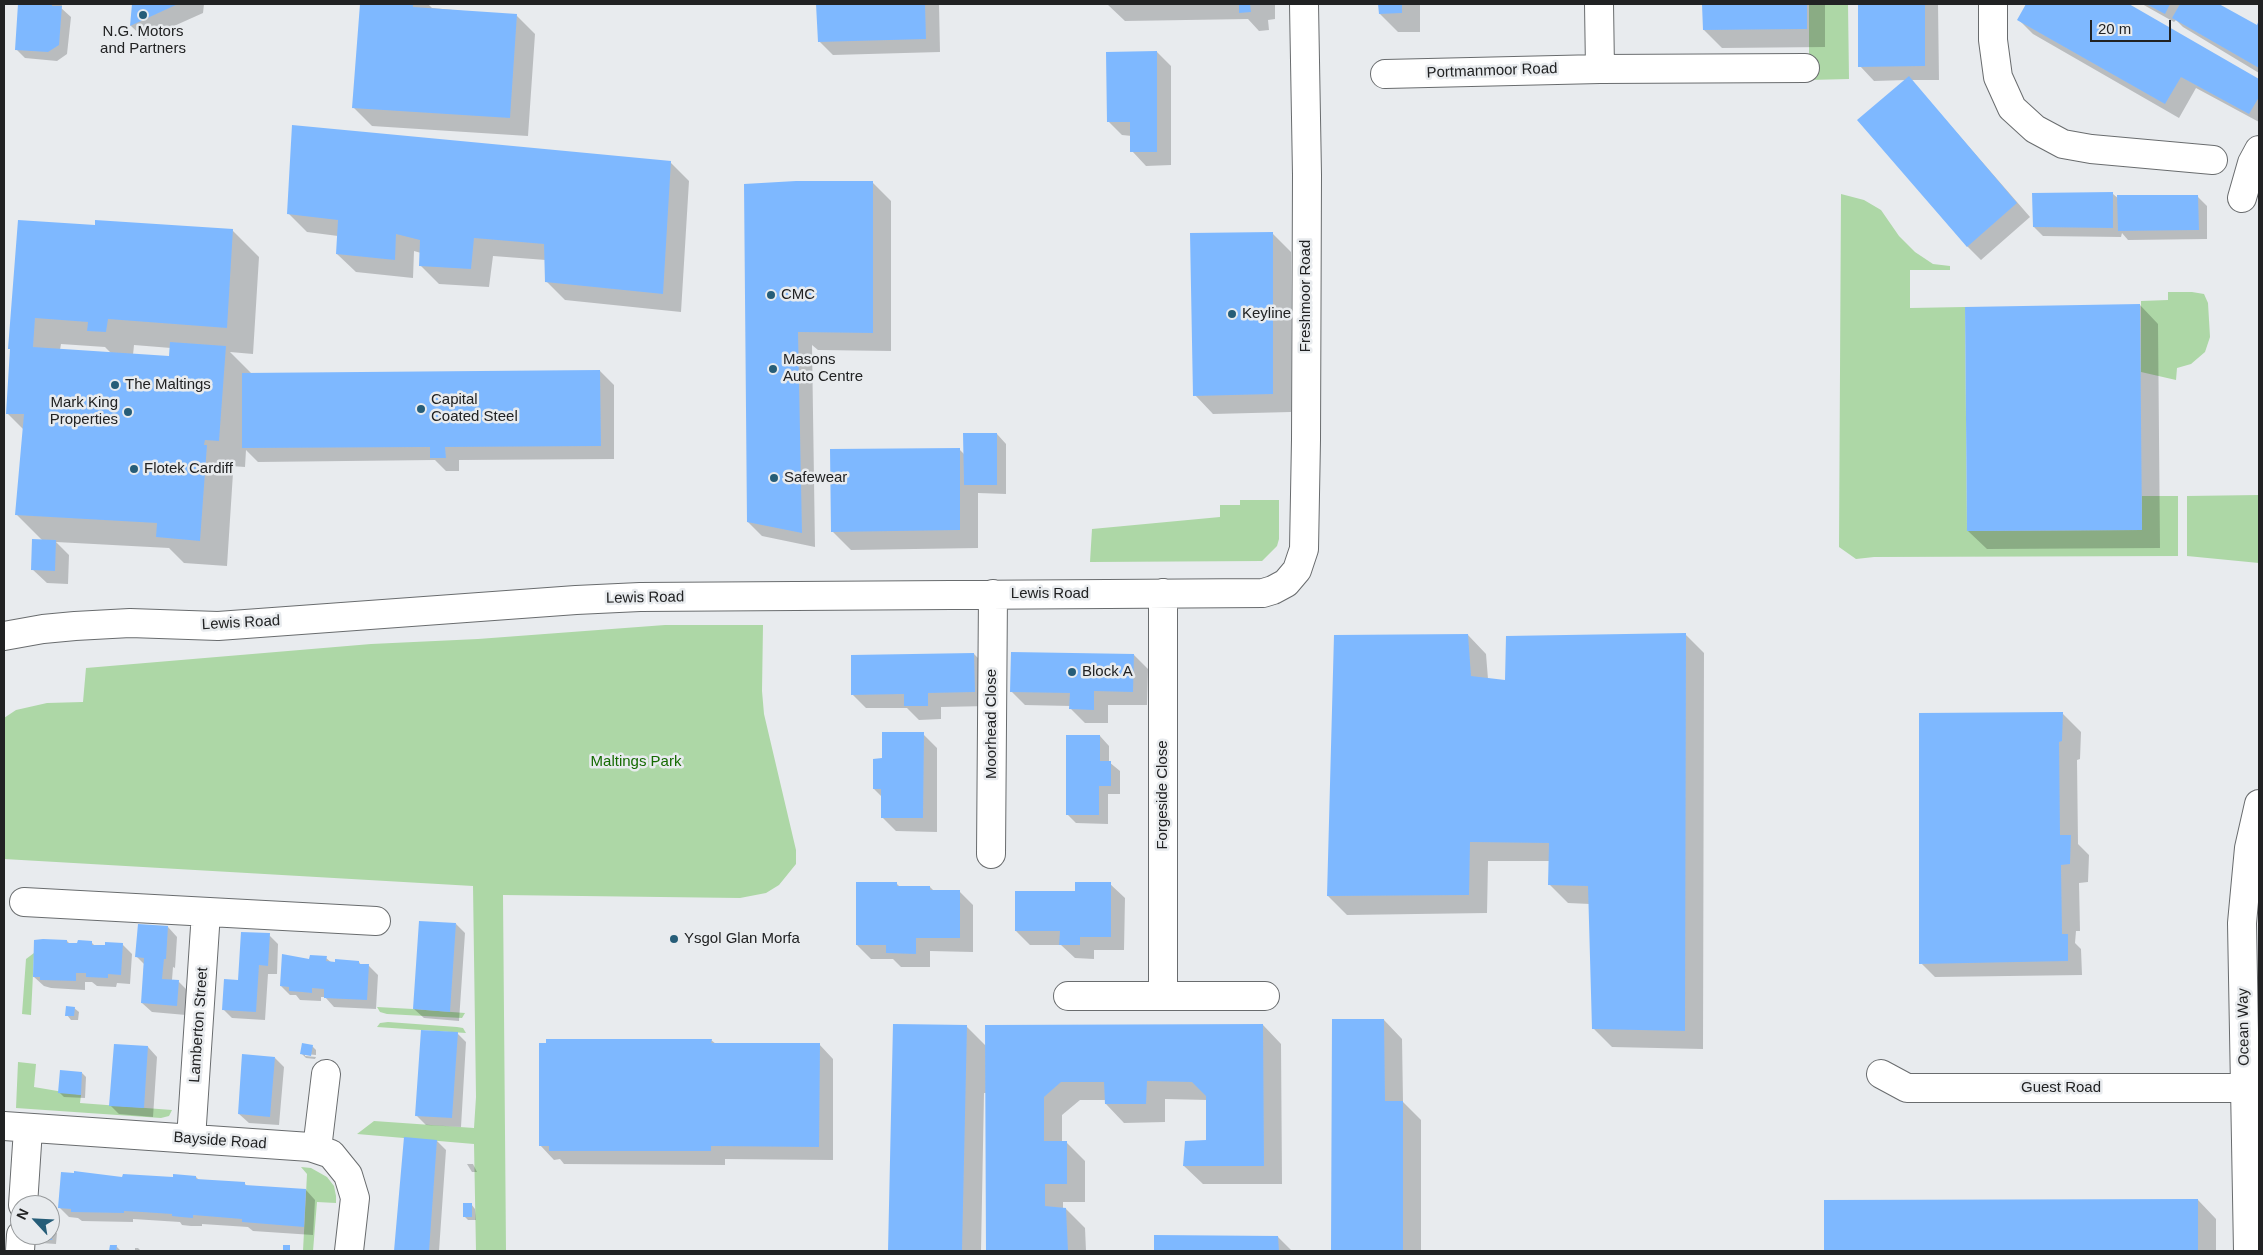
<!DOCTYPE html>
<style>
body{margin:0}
#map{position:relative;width:2263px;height:1255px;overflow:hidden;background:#e8ebee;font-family:Helvetica,sans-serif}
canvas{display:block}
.frame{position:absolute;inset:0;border:5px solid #212223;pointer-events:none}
.north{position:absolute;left:10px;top:1195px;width:50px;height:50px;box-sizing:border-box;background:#e8ebee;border:1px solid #989b9d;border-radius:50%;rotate:295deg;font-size:14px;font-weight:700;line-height:20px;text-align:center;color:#212223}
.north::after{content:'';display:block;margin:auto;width:18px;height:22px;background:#265d78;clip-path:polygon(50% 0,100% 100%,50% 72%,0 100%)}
.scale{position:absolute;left:2090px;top:20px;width:81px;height:22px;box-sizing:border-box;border:2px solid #212223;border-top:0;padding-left:6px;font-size:15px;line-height:18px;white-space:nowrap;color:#212223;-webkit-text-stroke:4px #e8ebee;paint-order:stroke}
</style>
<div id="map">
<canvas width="2263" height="1255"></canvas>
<div class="frame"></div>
<div class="north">N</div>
<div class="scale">20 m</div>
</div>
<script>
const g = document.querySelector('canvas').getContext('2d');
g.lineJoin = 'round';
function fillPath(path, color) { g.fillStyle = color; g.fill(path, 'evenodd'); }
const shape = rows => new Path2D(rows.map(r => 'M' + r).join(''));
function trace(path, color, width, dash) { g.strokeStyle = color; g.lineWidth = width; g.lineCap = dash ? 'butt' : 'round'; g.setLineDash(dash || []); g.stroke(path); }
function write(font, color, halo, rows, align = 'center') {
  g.font = font + ' Helvetica,sans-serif'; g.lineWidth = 5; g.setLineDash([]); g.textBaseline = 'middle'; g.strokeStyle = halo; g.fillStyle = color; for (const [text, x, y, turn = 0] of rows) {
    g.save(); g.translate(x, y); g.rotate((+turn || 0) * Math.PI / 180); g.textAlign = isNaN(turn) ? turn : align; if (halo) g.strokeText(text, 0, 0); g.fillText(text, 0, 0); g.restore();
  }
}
fillPath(shape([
 [1809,4,1848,4,1849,79,1809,80],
 [1841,194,1864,200,1881,210,1899,236,1915,252,1933,264,1950,266,1950,270,1910,270,1910,308,1965,307,1967,531,2142,530,2142,496,2178,496,2178,556,1874,557,1856,559,1839,547],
 [2168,292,2192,292,2204,294,2208,303,2210,337,2205,352,2191,364,2177,368,2176,380,2141,372,2141,301,2168,300],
 [2259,495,2259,563,2187,556,2187,496],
 [1240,500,1279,500,1279,539,1277,546,1262,561,1090,562,1092,529,1220,517,1220,505,1240,505],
 [665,625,763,625,762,691,764,714,796,850,796,864,779,885,766,893,740,898,503,895,506,1251,476,1251,474,1144,357,1134,374,1121,474,1128,476,1097,473,886,4,859,4,718,16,710,47,703,83,702,86,668,371,644,478,639],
 [34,953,31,1015,22,1014,26,959],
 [377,1007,413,1009,465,1013,462,1018,387,1014,380,1012],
 [388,1022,457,1027,463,1028,466,1033,377,1027,380,1023],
 [18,1062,36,1064,34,1087,81,1095,80,1103,172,1110,169,1116,161,1118,16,1108],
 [301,1167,311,1168,327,1177,334,1186,336,1196,336,1203,317,1202,313,1251,303,1251,307,1174]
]), '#add7a6');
fillPath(shape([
 [20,4,71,4,62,5,61,8,71,17,67,54,57,61,25,58,16,49],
 [127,4,204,4,203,13,145,39,131,26,134,4],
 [364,4,428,4,432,8,517,16,535,34,528,136,372,126,354,108],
 [818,4,939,4,940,52,833,55,819,41],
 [1107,4,1275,4,1275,19,1268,20,1269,30,1259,31,1248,19,1125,21],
 [1380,4,1420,4,1420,32,1398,32,1380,14],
 [1704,4,1825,4,1825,47,1722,48,1704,30],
 [1859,4,1938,4,1939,80,1911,80,2030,217,1981,260,1967,246,1906,80,1874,81,1860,66],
 [2028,4,2126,4,2259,80,2259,122,2196,88,2179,118,2033,34,2019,20],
 [2142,4,2217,4,2257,26,2259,22,2259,73,2183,27,2176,20,2174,22],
 [1157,52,1171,66,1171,165,1146,166,1132,151,1132,136,1122,135,1108,121],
 [670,162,689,181,681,312,565,300,546,281,546,260,493,256,489,287,439,284,420,265,421,253,414,251,413,278,356,272,337,254,338,236,307,232,288,213],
 [872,182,891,201,891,351,818,350,812,345,815,547,762,536,748,522,746,185],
 [2113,194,2119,199,2198,197,2207,206,2207,239,2128,240,2122,233,2121,237,2043,236,2034,227],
 [96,226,232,230,259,257,253,354,230,352,252,374,600,371,614,385,614,459,459,460,459,471,446,471,435,460,258,462,246,450,245,467,231,466,231,470,233,473,227,566,184,563,169,548,56,542,69,555,68,584,47,583,32,569,43,541,17,515,24,430,7,413,11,350,9,348],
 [61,344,105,347,112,354,60,350],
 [134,345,171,348,170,358,133,355],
 [1272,233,1291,252,1291,412,1213,414,1195,395],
 [2140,305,2158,324,2160,548,1987,549,1968,531],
 [997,434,1006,444,1006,494,978,493,978,548,851,550,832,531,959,449,965,455],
 [1468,635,1486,654,1488,679,1507,681,1686,635,1704,653,1703,1049,1612,1047,1593,1028,1590,904,1568,903,1549,884,1550,861,1488,861,1487,913,1347,915,1328,896],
 [974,654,988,668,988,706,941,707,941,719,919,720,907,708,866,708,852,694],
 [1134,655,1148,669,1147,705,1108,705,1108,723,1085,723,1071,709,1071,706,1025,705,1011,691],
 [2062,713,2081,732,2080,759,2077,760,2078,844,2089,855,2088,882,2079,883,2080,931,2076,931,2075,943,2081,949,2082,975,1935,977,1921,963],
 [923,734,937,748,937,832,896,831,882,817,882,797,874,789,883,760],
 [1100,736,1109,746,1109,762,1120,771,1120,794,1108,794,1108,824,1076,823,1067,814],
 [896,883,900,887,930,887,934,891,959,891,973,905,973,952,930,951,930,967,901,967,893,959,871,959,857,945],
 [1110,884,1125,898,1124,950,1094,950,1094,959,1075,958,1061,945,1030,945,1016,931,1076,893],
 [456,924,465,933,459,1021,424,1018,414,1009],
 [168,927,177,937,175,968,173,967,172,980,178,981,187,990,186,1015,152,1012,142,1003,144,964,136,956],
 [269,935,278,944,277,974,268,974,265,1020,232,1018,223,1009],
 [67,941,70,944,91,942,95,946,122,944,132,954,130,984,117,983,116,987,97,986,92,982,85,982,85,990,51,988,44,986,34,977],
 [326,958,332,963,359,962,361,965,369,966,378,975,376,1009,334,1007,325,997,321,997,321,1001,300,1000,296,995,290,995,281,986,311,960],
 [74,1008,79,1012,78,1020,71,1020,67,1015],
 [1384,1020,1402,1039,1403,1102,1421,1120,1421,1251,1333,1251,1333,1021],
 [894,1025,967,1027,986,1046,1263,1025,1281,1044,1282,1184,1203,1184,1184,1166,1207,1141,1208,1100,1165,1099,1165,1122,1124,1123,1106,1104,1106,1100,1080,1100,1062,1115,1062,1142,1066,1142,1085,1161,1085,1202,1063,1202,1063,1209,1066,1209,1085,1228,1086,1251,988,1251,987,1093,984,1093,981,1251,889,1251],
 [457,1033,466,1042,461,1127,426,1125,417,1116],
 [711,1040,716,1044,819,1044,833,1059,833,1160,725,1159,725,1165,564,1164,560,1159,554,1160,540,1145],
 [115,1045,148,1047,157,1057,153,1117,119,1114,110,1105],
 [312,1046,316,1050,316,1055,305,1054,305,1056,316,1057,315,1059,306,1058,302,1054],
 [275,1058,284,1067,279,1125,249,1123,239,1114],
 [82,1073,86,1077,85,1098,64,1097,59,1092],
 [405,1138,437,1141,446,1150,439,1251,396,1251],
 [467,1164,473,1164,477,1172,472,1172],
 [62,1174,97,1174,100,1177,196,1177,199,1180,244,1183,247,1186,306,1190,315,1200,313,1235,253,1231,248,1227,202,1224,202,1226,191,1226,182,1225,180,1222,133,1219,133,1222,82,1221,78,1218,69,1217,60,1208],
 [2198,1200,2216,1219,2216,1251,1826,1251,1825,1201],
 [471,1204,475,1209,476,1220,468,1220,464,1216],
 [50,1229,57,1233,56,1244,41,1243,36,1239,37,1235,50,1235],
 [1156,1236,1278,1237,1292,1251,1156,1251],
 [111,1246,116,1246,121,1251,110,1251],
 [135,1248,138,1248,141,1251,135,1251]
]), '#0003');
fillPath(shape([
 [18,4,52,4,52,6,62,6,59,45,48,52,15,50],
 [132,4,178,4,130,26],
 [360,4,413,4,413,7,517,14,510,118,352,108],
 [816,4,925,4,926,39,818,42],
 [1239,4,1250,4,1251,12,1239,13],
 [1378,4,1402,4,1402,13,1379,14],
 [1702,4,1807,4,1807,29,1703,30],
 [1858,4,1925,4,1925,66,1858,67],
 [2026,4,2129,4,2259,79,2259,97,2249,114,2181,77,2165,104,2017,20],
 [2146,4,2170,4,2165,14],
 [2180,4,2219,4,2257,25,2259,20,2259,68,2172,18],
 [1157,51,1157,152,1130,152,1130,122,1107,122,1106,52],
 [1909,76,2017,203,1967,247,1857,120],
 [292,125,671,161,663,294,545,282,544,244,474,238,471,269,419,266,420,240,396,234,395,260,336,254,338,220,287,214],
 [796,181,873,181,873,333,798,332,802,533,747,522,744,184],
 [2113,192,2113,228,2033,227,2032,193],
 [2117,195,2198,195,2199,230,2118,231],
 [18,220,95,225,95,220,233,229,227,328,108,319,106,332,87,331,88,322,35,318,33,347,169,356,170,342,226,346,219,441,205,440,204,445,207,445,200,541,156,537,157,523,15,515,24,414,6,414,10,349,8,349],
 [1273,232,1273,394,1193,396,1190,233],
 [2140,304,2142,530,1967,531,1965,307],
 [600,370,601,446,445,447,446,458,430,458,430,447,242,448,242,373],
 [963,433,997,433,997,485,964,485],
 [960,448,960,530,831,532,830,449],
 [32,539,56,540,55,571,31,570],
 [1686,633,1685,1031,1592,1029,1588,886,1548,885,1549,843,1470,842,1469,895,1327,896,1334,635,1468,634,1471,676,1505,680,1506,636],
 [1011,652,1134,654,1133,692,1094,691,1094,710,1069,709,1070,693,1010,692],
 [974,653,975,692,928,693,928,706,904,706,904,694,851,695,851,655],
 [2063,712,2062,741,2059,742,2060,835,2071,835,2070,864,2061,865,2062,934,2068,934,2068,961,1919,964,1919,713],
 [882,732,924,732,923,818,881,818,881,789,873,789,873,759,882,758],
 [1066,735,1100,735,1100,761,1111,761,1111,786,1099,786,1099,815,1066,815],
 [856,882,897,882,897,886,930,886,930,890,960,890,960,938,916,938,916,954,886,953,886,945,856,945],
 [1075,882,1111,882,1111,937,1080,937,1080,945,1059,945,1060,931,1015,931,1015,891,1075,891],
 [419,921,456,923,450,1012,413,1009],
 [138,924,168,926,166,959,164,959,162,979,179,980,177,1006,141,1003,144,958,135,957],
 [241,932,270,933,268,966,259,965,256,1012,222,1010,224,979,238,980],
 [43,939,67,940,67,943,77,943,78,940,92,941,92,945,105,945,105,942,123,943,121,975,108,974,108,978,86,977,86,973,76,973,76,981,40,980,40,977,33,977,34,940],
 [282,954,309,959,310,955,327,956,326,961,335,962,335,959,359,961,359,964,369,964,367,1000,324,998,324,989,312,988,312,993,302,992,289,991,289,987,280,986],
 [66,1006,75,1007,74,1016,65,1016],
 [1332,1019,1384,1019,1385,1101,1403,1101,1403,1251,1331,1251],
 [893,1024,967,1025,962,1251,888,1251],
 [1263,1024,1264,1166,1183,1166,1185,1141,1206,1140,1206,1096,1192,1082,1147,1081,1146,1104,1105,1104,1104,1082,1061,1082,1044,1097,1044,1141,1067,1141,1067,1184,1045,1184,1045,1206,1066,1208,1068,1251,986,1251,985,1025],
 [421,1030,458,1032,452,1118,415,1116],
 [546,1039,712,1039,711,1043,820,1043,819,1147,711,1146,711,1151,549,1151,549,1146,539,1146,539,1043,546,1043],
 [302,1043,313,1045,311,1056,300,1054],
 [114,1044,148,1046,144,1108,109,1106],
 [242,1054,275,1057,270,1117,238,1114],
 [60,1070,82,1072,81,1095,58,1093],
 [404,1137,437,1140,429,1251,394,1251],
 [74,1171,122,1177,123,1174,173,1177,173,1174,196,1176,196,1179,245,1182,245,1185,306,1189,304,1227,242,1222,242,1219,193,1215,193,1218,181,1217,172,1216,172,1214,142,1212,124,1211,124,1213,71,1212,71,1209,58,1208,61,1172,74,1173],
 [2198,1199,2198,1251,1824,1251,1824,1200],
 [463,1203,472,1203,472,1217,463,1217],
 [50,1228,53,1228,52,1240,35,1239,35,1235,50,1235],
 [1154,1235,1278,1236,1279,1251,1154,1251],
 [110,1245,117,1245,116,1251,109,1251],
 [283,1245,290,1245,290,1251,283,1251]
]), '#7eb8ff');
const minor = shape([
 [1599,4,1600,69],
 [1993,4,1993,40,1998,77,2012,108,2035,129,2063,144,2091,149,2213,160],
 [1385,74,1600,69,1805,68],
 [2242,198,2252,163,2259,150],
 [1163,593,1163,996],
 [4,636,43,629,75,626,130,623,218,626,576,600,640,597,1263,593,1273,590,1286,583,1297,570,1304,549,1306,440,1307,175,1304,4],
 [991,854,993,594],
 [24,902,376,921],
 [1068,996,1265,996],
 [1881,1074,1907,1088,2246,1088],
 [4,1126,310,1147,331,1154,348,1175,355,1198,349,1251],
 [191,1139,206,912],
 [317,1149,326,1074],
 [23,1205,28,1129],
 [20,1251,21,1235],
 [2248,1251,2242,923,2249,848,2259,804]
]);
trace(minor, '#696c6e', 30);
trace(minor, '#fff', 28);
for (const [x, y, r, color] of [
 [143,15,5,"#265d78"],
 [771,295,5,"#265d78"],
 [1232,314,5,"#265d78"],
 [773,369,5,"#265d78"],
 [115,385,5,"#265d78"],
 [421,409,5,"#265d78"],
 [128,412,5,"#265d78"],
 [134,469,5,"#265d78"],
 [774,478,5,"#265d78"],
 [1072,672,5,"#265d78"],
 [674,939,5,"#265d78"]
]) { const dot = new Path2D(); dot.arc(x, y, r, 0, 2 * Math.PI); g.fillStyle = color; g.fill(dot); trace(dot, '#e8ebee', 2); }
write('15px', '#212223', '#e8ebee', [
 ["N.G. Motors",143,32,"center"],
 ["and Partners",143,49,"center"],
 ["CMC",781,295],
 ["Keyline",1242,314],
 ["Masons",783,360],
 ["Auto Centre",783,377],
 ["The Maltings",125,385],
 ["Capital",431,400],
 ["Coated Steel",431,417],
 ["Mark King",118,403,"right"],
 ["Properties",118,420,"right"],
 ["Flotek Cardiff",144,469],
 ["Safewear",784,478],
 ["Block A",1082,672],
 ["Ysgol Glan Morfa",684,939]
], 'left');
write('15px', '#212223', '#e8ebee', [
 ["Portmanmoor Road",1492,71,-2],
 ["Freshmoor Road",1306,296,-90],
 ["Lewis Road",1050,594],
 ["Lewis Road",645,598,-1],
 ["Lewis Road",241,623,-3],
 ["Moorhead Close",992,724,-90],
 ["Forgeside Close",1163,795,-90],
 ["Lamberton Street",199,1025,-86],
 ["Ocean Way",2244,1027,-91],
 ["Guest Road",2061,1088],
 ["Bayside Road",220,1141,4]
]);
write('15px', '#156a02', '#e8ebee', [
 ["Maltings Park",636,762]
]);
</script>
